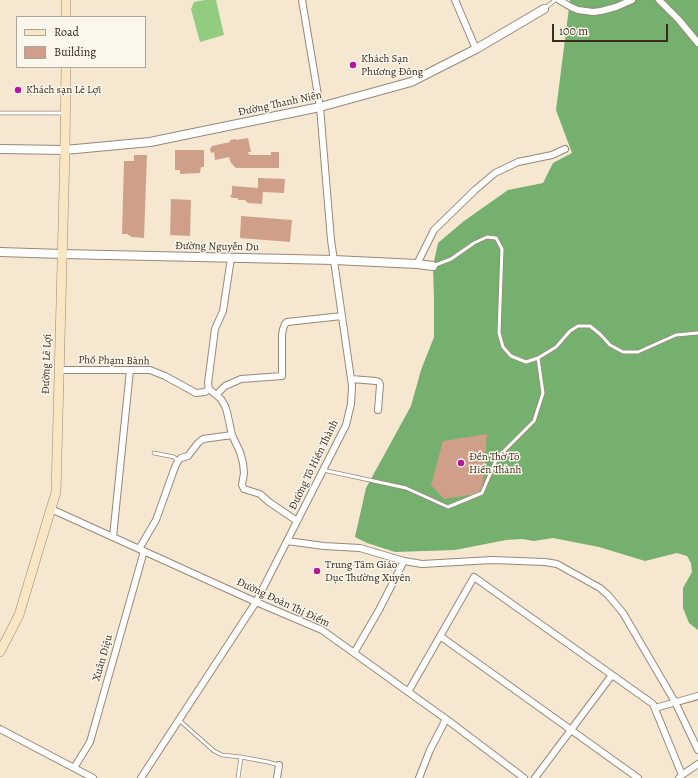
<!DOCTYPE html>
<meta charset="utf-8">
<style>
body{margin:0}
#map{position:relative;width:698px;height:778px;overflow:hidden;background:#f6e7d1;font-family:Alegreya,serif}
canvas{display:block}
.legend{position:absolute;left:16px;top:16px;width:130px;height:52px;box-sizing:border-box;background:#fbf7ec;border:1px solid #aea59a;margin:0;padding:5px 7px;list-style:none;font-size:12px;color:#3b2a1e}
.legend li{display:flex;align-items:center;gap:8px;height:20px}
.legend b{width:20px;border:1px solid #aea59a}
.scale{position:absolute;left:552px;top:24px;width:116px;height:18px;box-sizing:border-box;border:2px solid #3b2a1e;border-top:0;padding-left:5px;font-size:12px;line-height:14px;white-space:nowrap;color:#3b2a1e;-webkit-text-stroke:3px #fbf7ec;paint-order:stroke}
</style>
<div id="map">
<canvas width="698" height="778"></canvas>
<ul class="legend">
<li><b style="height:5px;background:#f9e7c3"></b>Road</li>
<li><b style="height:11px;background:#d09f8a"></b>Building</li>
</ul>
<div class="scale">100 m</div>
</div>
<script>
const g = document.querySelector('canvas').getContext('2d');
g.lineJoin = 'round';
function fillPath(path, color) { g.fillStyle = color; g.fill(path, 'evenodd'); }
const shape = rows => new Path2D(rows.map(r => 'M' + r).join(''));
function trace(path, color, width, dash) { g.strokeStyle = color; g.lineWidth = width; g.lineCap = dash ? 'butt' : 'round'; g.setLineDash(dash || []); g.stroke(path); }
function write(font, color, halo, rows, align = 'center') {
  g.font = font + ' Alegreya,serif'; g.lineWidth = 3; g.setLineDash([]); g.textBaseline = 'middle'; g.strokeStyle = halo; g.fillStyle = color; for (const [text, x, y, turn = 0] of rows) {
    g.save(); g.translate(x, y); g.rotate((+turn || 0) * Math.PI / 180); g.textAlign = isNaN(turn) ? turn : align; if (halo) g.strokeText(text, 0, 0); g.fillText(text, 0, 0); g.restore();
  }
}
fillPath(shape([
 [205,0,216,0,224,35,200,42,191,9,194,2]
]), '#92cc81');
fillPath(shape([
 [570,0,698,0,698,630,689,623,683,608,683,588,692,572,691,563,687,556,677,553,645,561,599,547,553,538,534,541,522,539,506,540,455,550,395,552,367,543,355,537,366,488,411,406,421,370,434,337,434,298,433,266,438,243,464,221,508,190,543,183,553,163,572,153,556,110]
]), '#75b06f');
fillPath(shape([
 [248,138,251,152,248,152,249,155,271,155,271,152,279,152,279,168,236,168,231,163,229,157,215,160,214,152,211,153,210,149,212,146,230,142,230,140,236,139,236,140],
 [175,150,204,150,204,167,201,167,200,173,180,174,180,170,175,170],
 [134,155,147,155,144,238,132,237,127,234,122,234,124,161,134,161],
 [258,178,285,179,284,193,263,192,262,204,248,203,245,200,239,200,237,198,232,198,230,196,232,194,232,186,258,188],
 [171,199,191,200,190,236,170,235],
 [241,216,292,220,290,242,240,238],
 [487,434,482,493,444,499,431,485,443,441]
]), '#d09f8a');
const service = shape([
 [544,9,555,0],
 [0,113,64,113],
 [433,266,451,259,474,243,487,237,496,238,502,249,499,333,503,347,511,356,526,362,538,358,556,347,570,331,578,326,590,326,600,334,610,345,623,352,638,352,676,335,698,333],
 [154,453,174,457,178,461],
 [323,470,406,488,448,507,482,493,497,458,534,421,543,393,538,358],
 [179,720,214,751,222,755,241,757,268,762,279,765],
 [238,778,241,757]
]);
const minor = shape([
 [455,0,476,49],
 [559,0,571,7,578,10,593,12,601,11,616,7,632,0],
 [659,0,679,20,698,43],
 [231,258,223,311,215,329,208,383,209,389,221,399,225,406,227,412,232,435,240,452,243,463,244,473,242,485,244,489,260,494,269,502,297,521],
 [417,264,434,230,475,190,495,173,518,162,552,155,565,149],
 [59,370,150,370,165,376,196,393,205,392,209,389],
 [351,379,376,381,379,382,380,385,378,410],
 [216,395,225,386,241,379,282,376,282,335,283,329,285,324,287,322,342,316],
 [51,509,256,602,322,630,446,719,524,778],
 [113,537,130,370],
 [287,541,324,546,360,548,404,561,422,564,492,560,545,562,557,564,600,588,608,595,623,613,675,702,698,750],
 [139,549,156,520,175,467,178,461,181,458,188,456,198,443,203,439,232,435],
 [440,636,638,778],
 [354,653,379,610,404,561],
 [408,692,474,577,653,704,682,775,679,778],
 [655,708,698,696],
 [0,729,93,778],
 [74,768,90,742,144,551],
 [682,775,698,764],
 [141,778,256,602,346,425,351,404,352,386,331,240,320,107,302,0],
 [277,778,279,765],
 [419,778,430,750,446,719],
 [535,778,612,675]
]);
const tertiary = shape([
 [0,149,65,150,150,142,320,107,411,82,476,49,544,9],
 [0,252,62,254,334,260,417,264,433,266]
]);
const secondary = shape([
 [66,17,66,0],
 [0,652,19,615,56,492,65,150,66,67]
]);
trace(service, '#988878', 4.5);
trace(minor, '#988878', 8);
trace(tertiary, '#988878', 10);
trace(secondary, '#988878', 10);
trace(service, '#fff', 3);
trace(minor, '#fff', 6);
trace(tertiary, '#fff', 8);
trace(secondary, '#f9e7c3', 9);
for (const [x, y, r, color] of [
 [353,65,4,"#b5179e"],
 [18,90,4,"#b5179e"],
 [461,463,4,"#b5179e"],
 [317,571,4,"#b5179e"]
]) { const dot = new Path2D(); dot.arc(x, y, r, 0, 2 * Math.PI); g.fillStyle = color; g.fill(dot); trace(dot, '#fbf7ec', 1.5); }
write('11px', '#3b2a1e', '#fbf7ec', [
 ["Khách Sạn",361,59],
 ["Phương Đông",361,72],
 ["Khách sạn Lê Lợi",26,90],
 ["Đền Thờ Tô",469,457],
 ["Hiến Thành",469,470],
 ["Trung Tâm Giáo",325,565],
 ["Dục Thường Xuyên",325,578]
], 'left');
write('11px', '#3b2a1e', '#fbf7ec', [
 ["Đường Thanh Niên",280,104,-12],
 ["Đường Nguyễn Du",217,247,1],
 ["Phố Phạm Bành",114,361,1],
 ["Đường Lê Lợi",47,364,-88],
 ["Đường Tô Hiến Thành",314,465,-64],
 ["Đường Đoàn Thị Điểm",283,603,25],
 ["Xuân Diệu",103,658,-74]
]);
</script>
